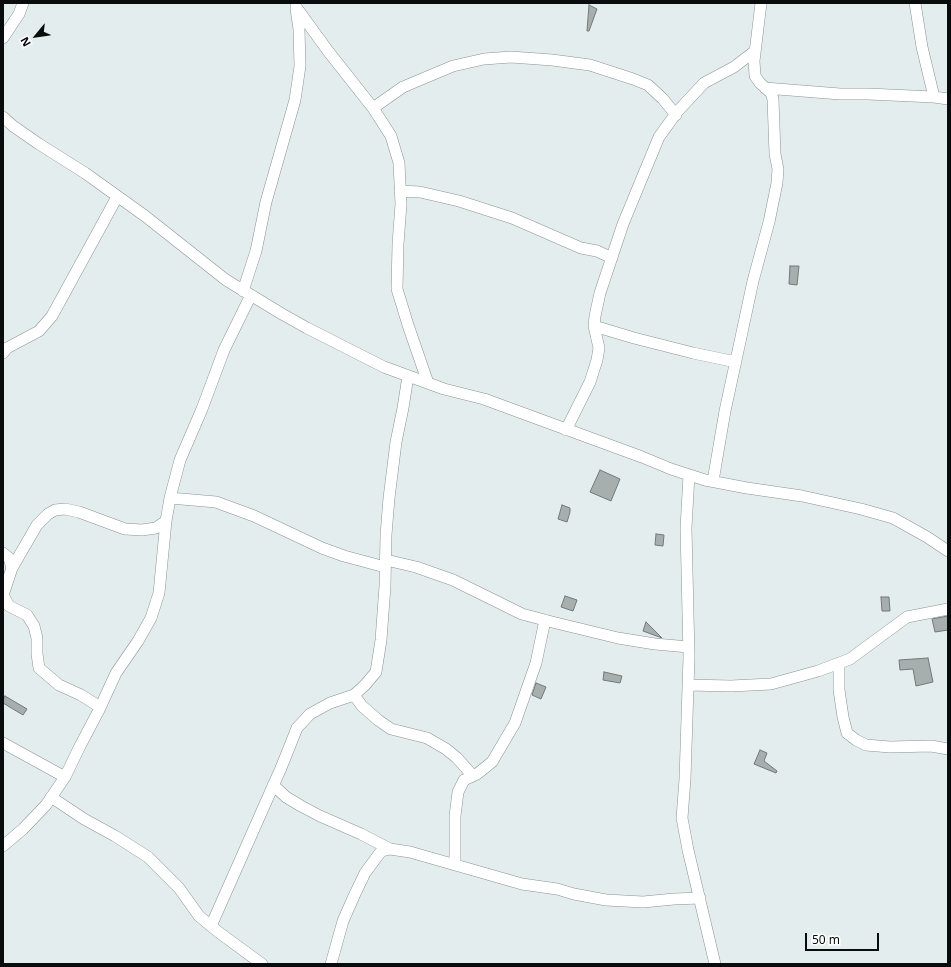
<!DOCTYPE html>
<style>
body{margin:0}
#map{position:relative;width:951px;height:967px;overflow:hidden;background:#e4eded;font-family:"Noto Sans",sans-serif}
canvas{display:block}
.frame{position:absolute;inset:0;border:4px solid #090c0c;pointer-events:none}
.north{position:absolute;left:16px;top:16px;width:40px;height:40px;-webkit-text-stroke:3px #fff;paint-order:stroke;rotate:241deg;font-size:11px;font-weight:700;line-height:16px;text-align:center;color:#090c0c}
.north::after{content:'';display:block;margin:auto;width:14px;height:18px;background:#090c0c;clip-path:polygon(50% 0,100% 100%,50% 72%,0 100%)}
.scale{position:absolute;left:805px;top:933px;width:74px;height:18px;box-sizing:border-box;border:2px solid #090c0c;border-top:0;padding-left:5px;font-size:12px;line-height:14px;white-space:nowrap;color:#090c0c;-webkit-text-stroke:3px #fff;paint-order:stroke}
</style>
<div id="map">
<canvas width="951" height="967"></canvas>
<div class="frame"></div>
<div class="north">N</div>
<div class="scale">50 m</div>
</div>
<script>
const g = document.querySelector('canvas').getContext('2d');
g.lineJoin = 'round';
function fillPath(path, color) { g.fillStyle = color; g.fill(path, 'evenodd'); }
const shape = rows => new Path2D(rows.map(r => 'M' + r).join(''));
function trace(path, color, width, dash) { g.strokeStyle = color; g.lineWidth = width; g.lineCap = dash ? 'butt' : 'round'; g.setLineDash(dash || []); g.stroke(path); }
const building = shape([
 [589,5,597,9,589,31,587,31,589,5],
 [790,266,799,266,797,285,789,284,790,266],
 [600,470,620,479,611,501,590,492,600,470],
 [562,505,570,508,570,512,567,522,558,519,562,505],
 [656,534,664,535,663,546,655,545,656,534],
 [565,596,577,600,573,611,561,607,565,596],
 [881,597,889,597,890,611,882,611,881,597],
 [948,616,948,630,935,632,932,619,948,616],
 [646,622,662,638,643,631,646,622],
 [928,658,933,682,916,686,913,669,900,670,899,660,928,658],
 [604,672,622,676,620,683,603,680,604,672],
 [536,683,546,687,541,699,532,695,536,683],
 [5,696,27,709,23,715,3,703,3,700,5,696],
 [760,750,767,753,764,761,777,771,776,773,754,764,760,750]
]);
fillPath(building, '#a6aeae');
trace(building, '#717979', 1);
const minor = shape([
 [915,3,922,47,934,97],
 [296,7,328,51,373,108,391,136,399,163,401,204,398,244,397,289,408,325,428,383],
 [3,38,19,14,23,3],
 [765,88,840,94,868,94,934,97,948,99],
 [373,108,403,87,453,66,484,59,511,57,552,60,590,65,633,79,648,85,663,99,676,115],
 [3,117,13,126,39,144,85,173,145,216,226,280,282,314,307,328,384,367,444,389,484,399,642,457,671,469,705,480,747,488,802,496,861,509,893,518,927,537,948,551],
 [400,191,420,192,459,201,512,218,581,248,597,251,612,258],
 [243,291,256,251,266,202,295,100,300,66,299,29,296,9],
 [594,326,634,338,693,353,736,362],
 [3,353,7,348,39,331,52,316,117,197],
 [566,430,590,382,597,360,599,348,594,326,595,316,600,293,623,224,642,178,659,137,677,112,704,83,734,67,755,51],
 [689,475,686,528,689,657,685,779,682,818,688,850,715,964],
 [713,481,725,411,738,351,753,281,769,222,777,183,778,169,775,154,773,99,771,93,760,83,755,76,754,61,761,3],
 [170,498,216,502,254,516,322,548,344,556,385,567],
 [3,553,9,558,12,568,3,595,9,606,27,615,34,626,37,638,37,654,39,668,59,685,81,695,100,707],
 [386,560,416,567,453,580,522,614,552,622,618,638,655,644,689,647],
 [12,568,37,525,48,514,55,510,65,509,79,512,125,529,142,530,156,528,166,521],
 [839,663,839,690,843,717,847,733,856,740,866,745,890,747,931,746,948,749],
 [688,685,731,686,771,684,818,671,850,659,873,642,907,617,948,609],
 [354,695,362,706,378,720,391,729,427,738,446,749,457,758,473,776],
 [3,743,65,777],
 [273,785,286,797,301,806,320,816,361,834,390,849],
 [51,797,84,819,115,836,148,857,179,888,199,916,217,931,262,964],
 [3,846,23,829,46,805,65,777,80,746,99,710,116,673,138,641,151,618,159,593,166,521,170,498,180,460,202,409,224,350,251,295],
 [455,864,455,816,458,792,464,780,477,774,492,762,515,723,536,663,545,620],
 [211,926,281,768,297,728,310,714,330,703,354,695,365,685,376,672,381,640,385,586,386,535,389,498,396,442,403,408,408,376],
 [331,964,343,921,354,896,365,873,379,854,382,851,390,849,410,852,522,884,557,889,574,894,606,900,643,902,674,899,700,898]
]);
trace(minor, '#8b9392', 12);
trace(minor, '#fff', 11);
</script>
